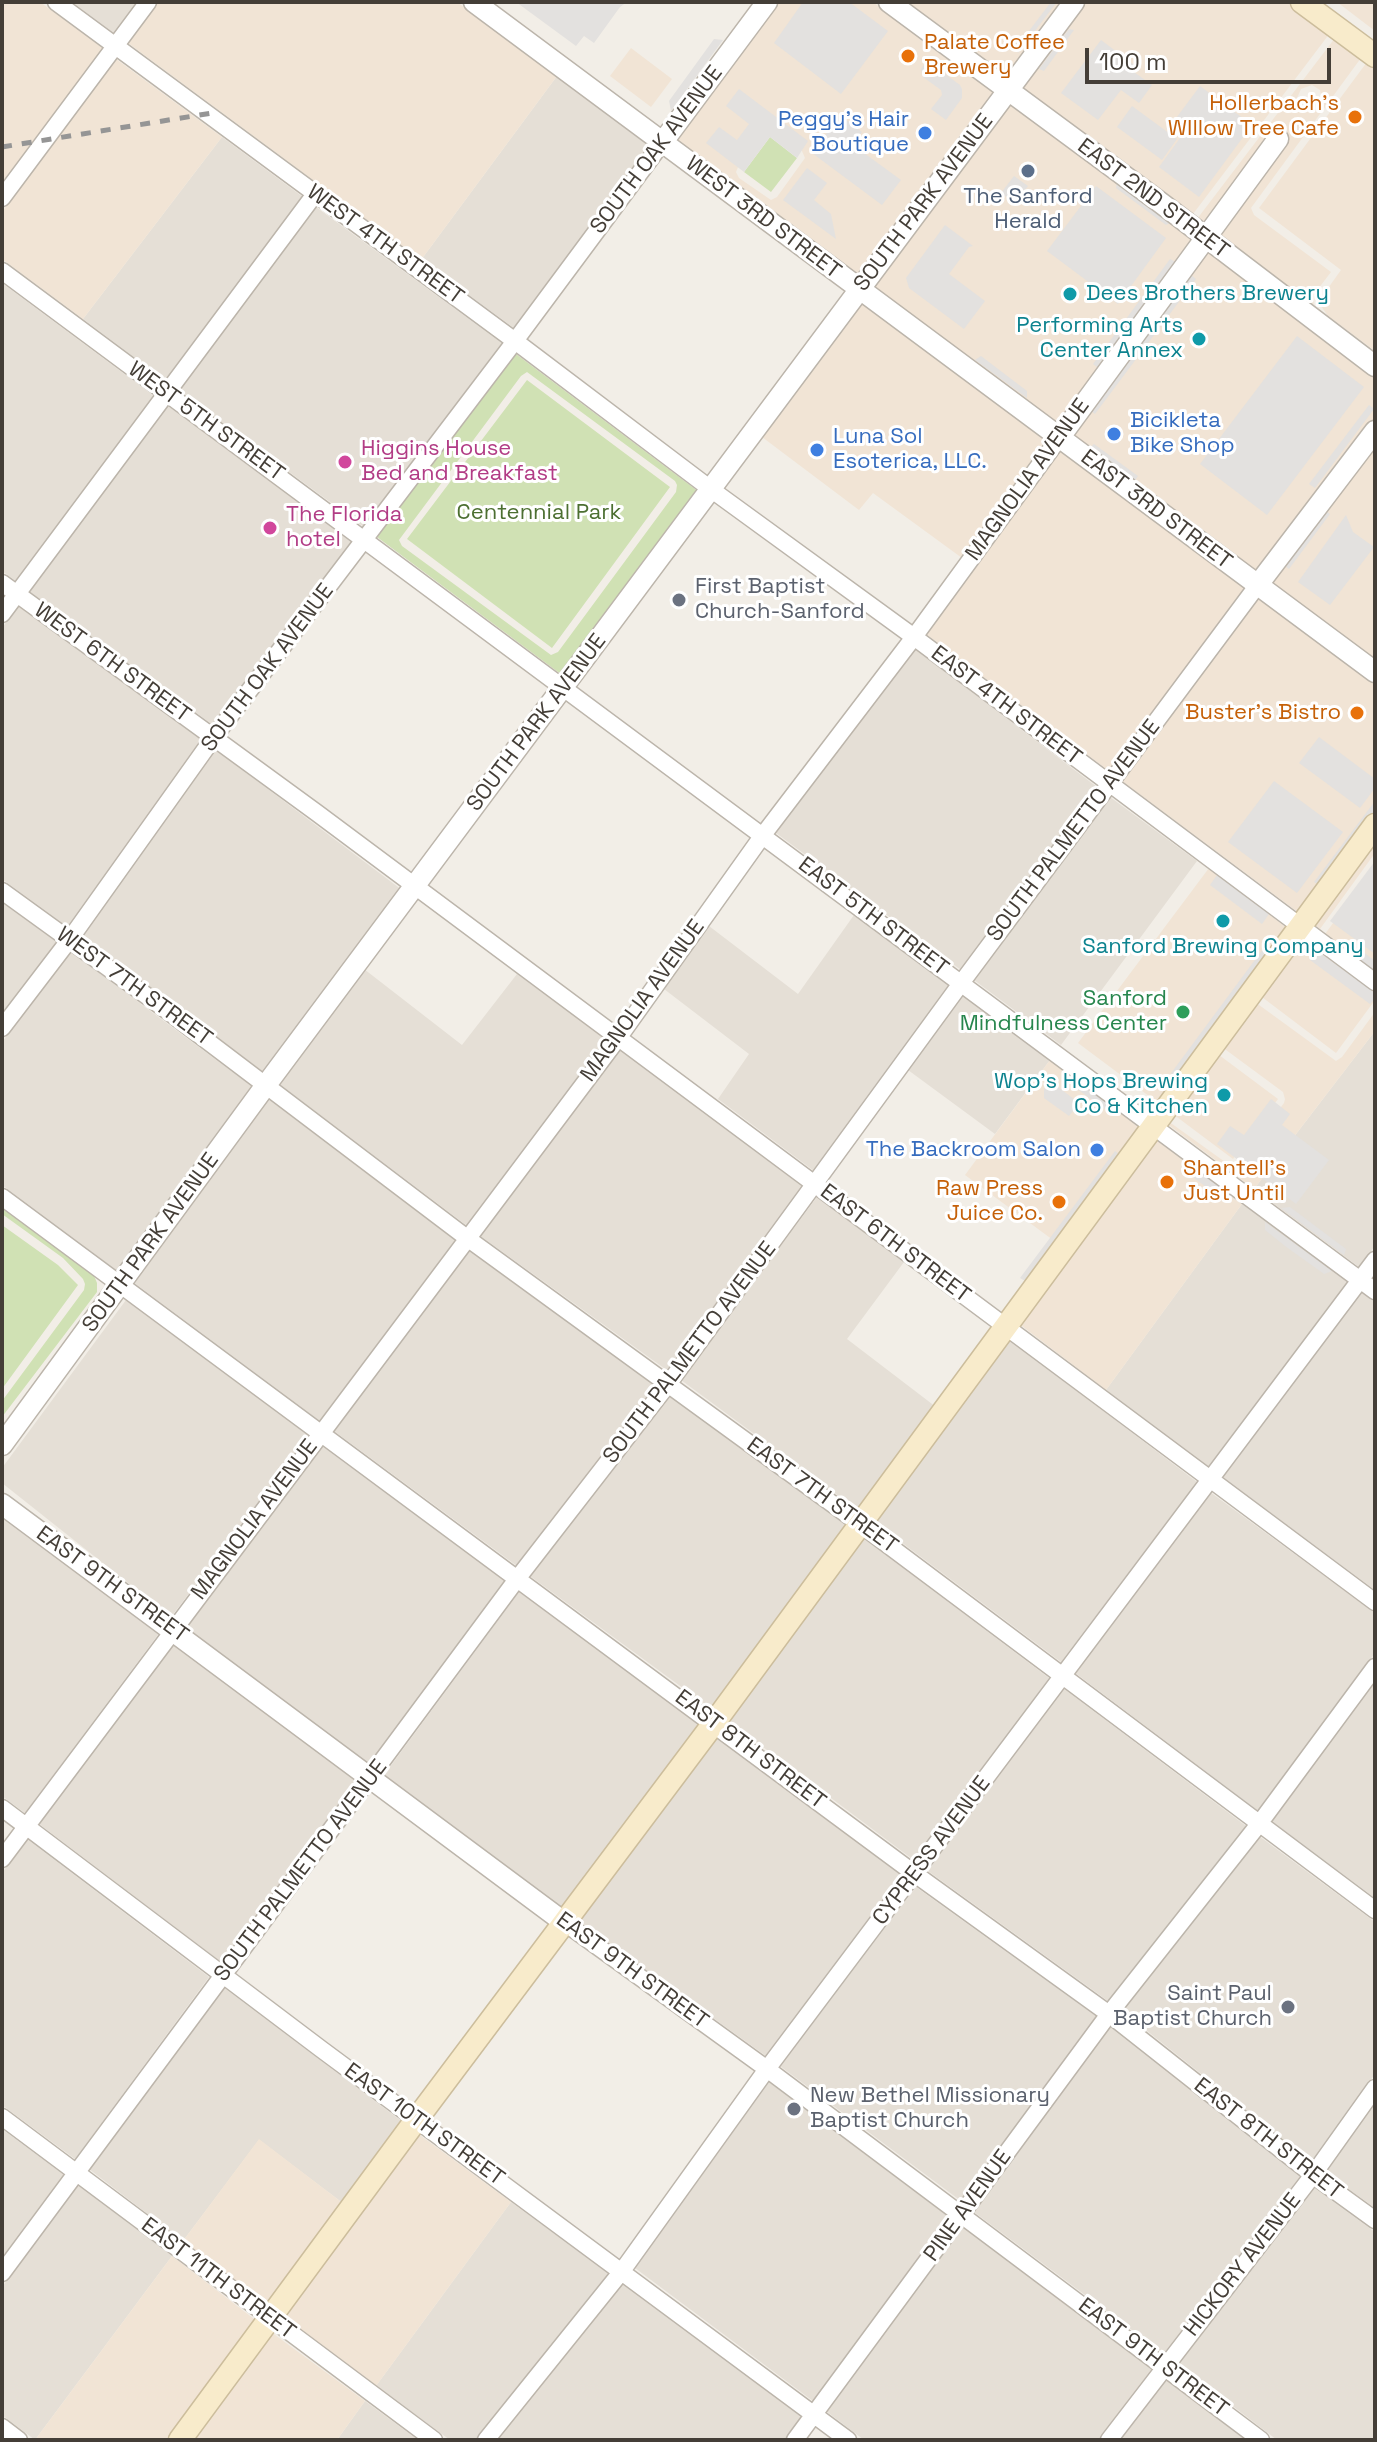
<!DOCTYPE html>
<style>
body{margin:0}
#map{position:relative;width:1377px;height:2442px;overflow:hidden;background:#f2eee7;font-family:"Space Grotesk",sans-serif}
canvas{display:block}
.frame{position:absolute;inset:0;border:4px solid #443e37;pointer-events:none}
.scale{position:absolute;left:1085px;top:48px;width:246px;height:36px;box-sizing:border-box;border:4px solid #443e37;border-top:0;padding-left:10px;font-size:24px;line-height:28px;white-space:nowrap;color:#443e37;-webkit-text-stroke:6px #fff;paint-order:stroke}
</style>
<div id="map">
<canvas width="1377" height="2442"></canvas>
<div class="frame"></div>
<div class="scale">100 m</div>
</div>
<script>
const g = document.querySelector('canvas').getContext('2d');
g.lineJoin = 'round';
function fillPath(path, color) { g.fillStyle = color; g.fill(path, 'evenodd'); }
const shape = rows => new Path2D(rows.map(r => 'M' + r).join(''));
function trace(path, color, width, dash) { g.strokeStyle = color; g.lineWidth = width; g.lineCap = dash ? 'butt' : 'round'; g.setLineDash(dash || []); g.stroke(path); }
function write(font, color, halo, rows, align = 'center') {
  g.font = font + ' "Space Grotesk",sans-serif'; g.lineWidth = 6; g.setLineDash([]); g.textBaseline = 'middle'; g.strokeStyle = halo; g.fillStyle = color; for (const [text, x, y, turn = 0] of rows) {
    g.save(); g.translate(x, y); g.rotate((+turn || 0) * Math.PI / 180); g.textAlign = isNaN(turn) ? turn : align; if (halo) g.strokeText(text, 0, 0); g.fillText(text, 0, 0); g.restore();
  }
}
fillPath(shape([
 [72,2,138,2,114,33],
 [557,76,650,146,514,328,421,260],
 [222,137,303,197,166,381,83,319],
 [316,207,503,344,364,527,179,391],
 [2,283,154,396,16,581,2,571],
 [168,406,352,542,213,725,29,591],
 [18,606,202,740,68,927,2,879,2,628],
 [915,649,1097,787,961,970,776,833],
 [216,750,402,890,265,1073,82,937],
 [1110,797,1197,861,1061,1045,974,980],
 [2,902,57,942,2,1014],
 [854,915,949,985,814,1171,718,1099,749,1054,664,989,709,926,798,994],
 [71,952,254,1088,119,1272,2,1185,2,1042],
 [364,969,462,1045,517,974,606,1039,466,1225,278,1083],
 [962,995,1050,1060,995,1134,908,1070],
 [1375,1031,1375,1246,1359,1267,1254,1189],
 [620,1049,803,1187,668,1371,479,1235],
 [267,1098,455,1240,320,1421,133,1282],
 [817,1197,904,1262,847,1339,936,1407,859,1511,681,1380],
 [1242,1204,1348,1282,1208,1467,1106,1390],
 [468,1250,656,1386,517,1566,334,1431],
 [1361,1292,1375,1303,1375,1590,1222,1477],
 [126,1300,309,1436,171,1617,2,1483,2,1468],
 [1007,1338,1197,1482,1061,1662,873,1521],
 [670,1396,848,1527,713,1710,530,1576],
 [322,1446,505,1581,370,1765,185,1627],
 [1210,1492,1375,1613,1375,1653,1258,1811,1074,1672],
 [2,1513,160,1632,25,1813,2,1796],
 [862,1537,1049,1678,915,1861,727,1720],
 [519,1592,702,1726,563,1910,384,1775],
 [173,1642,359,1780,221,1962,38,1823],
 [1375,1681,1375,1898,1271,1821],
 [1063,1688,1246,1826,1108,2001,928,1871],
 [715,1736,903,1876,766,2056,577,1920],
 [1259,1836,1375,1922,1375,2074,1312,2162,1122,2011],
 [27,1839,209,1977,75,2159,2,2105,2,1873],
 [916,1887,1097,2017,961,2201,780,2066],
 [223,1987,404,2123,344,2204,259,2140,183,2241,89,2169],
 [1110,2027,1300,2177,1164,2354,974,2212],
 [769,2082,949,2217,813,2401,635,2268],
 [1375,2102,1375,2208,1325,2172],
 [2,2129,64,2175,2,2259],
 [78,2185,172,2256,35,2440,2,2415,2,2287],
 [1313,2187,1375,2232,1375,2440,1277,2440,1178,2364],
 [511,2202,609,2273,475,2440,450,2440,376,2386],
 [963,2227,1153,2369,1099,2440,864,2440,826,2411],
 [623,2283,802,2416,785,2440,497,2440],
 [1166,2379,1246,2440,1120,2440],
 [365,2401,418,2440,337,2440]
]), '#e5dfd6');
fillPath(shape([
 [2,2,40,2,103,48,2,184],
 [159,2,457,2,557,76,421,260,128,43],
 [778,2,873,2,995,94,859,278,674,140],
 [775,131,802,151,805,158,777,197,771,200,739,178,736,172,738,167],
 [905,2,1288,2,1330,33,1193,214],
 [1337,2,1375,2,1375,31],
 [1335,38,1361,58,1251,208,1254,215,1331,272,1315,293,1313,306,1218,235,1289,136,1276,127,1205,225,1197,219],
 [1312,85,1320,90,1322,102,1317,109,1304,111,1300,107,1297,98,1301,89],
 [631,48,672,79,651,107,610,76],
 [116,59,222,137,83,319,2,259,2,212],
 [1367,62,1375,68,1375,351,1328,316,1321,306,1321,298,1341,270,1259,208],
 [1009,104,1193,240,1059,424,872,288],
 [1207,250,1375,378,1375,417,1256,573,1072,434],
 [861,303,1048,440,962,558,873,493,859,510,762,437],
 [1375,444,1375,661,1270,583],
 [1061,450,1244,588,1109,771,926,634],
 [1258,598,1375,684,1375,811,1299,913,1122,781],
 [1375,839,1375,853,1320,929,1312,923],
 [1375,866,1375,1000,1336,1053,1246,985,1203,1043,1278,1099,1233,1159,1078,1043,1209,868,1314,949],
 [1255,1002,1336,1061,1342,1057,1375,1012,1375,1031,1254,1189,1166,1123,1168,1121,1232,1167,1239,1163,1284,1103,1285,1099,1283,1092,1222,1047],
 [1050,1060,1141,1129,1057,1243,965,1175],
 [1155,1139,1242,1204,1106,1390,1018,1323],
 [417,2133,511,2202,376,2386,282,2316],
 [259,2139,344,2204,269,2306,183,2241],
 [172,2256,258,2322,169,2440,35,2440],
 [271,2332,365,2401,337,2440,190,2440]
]), '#f1e4d5');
fillPath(shape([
 [770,137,797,158,771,192,744,172],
 [516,354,699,492,562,675,377,537],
 [527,372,675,481,677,485,676,492,558,652,551,655,402,546,399,540,521,376],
 [527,380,670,487,552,648,407,539],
 [2,1207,93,1273,97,1283,97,1292,2,1417,2,1401,84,1290,85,1284,83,1279,63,1258,2,1214],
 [2,1225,58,1265,78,1285,2,1389]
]), '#d0e1b4');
fillPath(shape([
 [516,2,627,2,620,7,594,43,584,36,576,46],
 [803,2,849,2,888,31,841,94,774,43],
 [1051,2,1057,2,1018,53,1016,48],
 [1069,29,1074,30,1044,71,1039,69],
 [714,39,723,40,671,111,669,101],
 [1101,40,1137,67,1134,72,1152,85,1139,103,1121,90,1098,120,1061,93],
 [927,61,960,85,962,89,962,98,946,120,931,109,942,95,941,90,923,77,921,69],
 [1200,86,1252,125,1199,197,1159,167,1180,138,1168,129],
 [739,89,808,141,797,158,770,137,744,172,706,143,719,127,737,140,749,124,726,106],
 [1132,106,1177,139,1162,160,1117,127],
 [840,115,862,132,853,145,901,180,882,205,812,153],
 [807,168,827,183,814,200,831,214,836,239,783,200],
 [1014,176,1028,186,1015,203,1001,193],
 [1117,182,1172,222,1166,225,1116,188],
 [1096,186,1166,238,1118,304,1047,251],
 [945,225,973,246,969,247,949,274,985,301,964,329,909,288,906,278],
 [1170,259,1176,262,1097,367,1093,364],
 [1191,275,1196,279,1095,414,1090,410],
 [1297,336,1364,387,1267,515,1200,464],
 [981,356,1027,391,1027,398,975,360],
 [1369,405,1374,409,1315,488,1309,484],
 [1094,444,1138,476,1134,482,1089,448],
 [1326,511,1330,514,1289,569,1285,566],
 [1346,515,1353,532,1374,547,1330,605,1298,582],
 [1319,737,1375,779,1375,788,1360,808,1299,763],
 [1274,781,1343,832,1297,893,1228,842],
 [1375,801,1375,810,1319,885,1314,882],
 [1375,861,1375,954,1330,921],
 [1217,875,1269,914,1262,924,1210,885],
 [1353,944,1375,961,1375,971,1344,948],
 [1263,949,1269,953,1171,1084,1166,1080],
 [1316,950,1375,993,1375,999,1370,1004,1310,960],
 [1068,1074,1115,1109,1109,1112,1066,1081],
 [1049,1080,1079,1103,1069,1116,1044,1098,1044,1089],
 [1271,1099,1290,1114,1282,1125,1329,1160,1296,1204,1217,1144,1230,1126,1244,1135],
 [1115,1151,1119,1154,1025,1281,1020,1278],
 [1186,1162,1232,1196,1224,1200,1183,1170],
 [1290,1207,1346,1249,1344,1255,1281,1208],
 [1265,1222,1332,1271,1324,1274,1285,1246,1265,1230]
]), '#e3e1df');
const minor = shape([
 [56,2,515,341,712,490,914,637,1375,982],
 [2,198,148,2],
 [2,271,1375,1291],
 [2,583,317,813,1375,1602],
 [2,614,315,194],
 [2,891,169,1012,467,1238,860,1524,1375,1910],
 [2,1028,70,939,214,737,515,341,662,143],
 [2,1197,915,1874,1109,2014,1313,2175,1375,2220],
 [2,1808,321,2049,848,2440],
 [2,1859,619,1037,763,835,914,637,1060,437],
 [565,1923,767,2069,1261,2440],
 [2,2117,434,2440],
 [2,2273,517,1579,669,1383,962,982,1257,586],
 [2,2427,19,2440],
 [486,2440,622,2271,767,2069,1375,1260],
 [795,2440,1109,2014,1259,1824,1375,1667],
 [1109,2440,1313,2175,1375,2088]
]);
const tertiary = shape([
 [474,2,1375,672],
 [889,2,1161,203,1375,366],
 [662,143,767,2],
 [1060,437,1278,139],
 [1257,586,1375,431],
 [2,1445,266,1085,1074,2],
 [2,1504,565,1923]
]);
const secondary = shape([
 [1302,2,1375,56],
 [180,2440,416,2120,714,1723,1375,825]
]);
trace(minor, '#bcb5ab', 19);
trace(tertiary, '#bcb5ab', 23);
trace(secondary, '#ccbd9c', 25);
trace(minor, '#fff', 16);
trace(tertiary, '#fff', 20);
trace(secondary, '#f8ebcb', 22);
trace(shape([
 [2,147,218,112]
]), '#959595', 5, [10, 10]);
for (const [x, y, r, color] of [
 [908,56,8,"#e8710a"],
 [1355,117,8,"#e8710a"],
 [925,133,8,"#3f7fe0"],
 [1028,171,8,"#5c6f8a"],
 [1070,294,8,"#0f9aa8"],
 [1199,339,8,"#0f9aa8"],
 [1114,434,8,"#3f7fe0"],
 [817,450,8,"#3f7fe0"],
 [345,462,8,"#d1479c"],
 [270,528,8,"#d1479c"],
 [679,600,8,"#6b7280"],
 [1357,713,8,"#e8710a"],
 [1223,921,8,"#0f9aa8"],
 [1183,1012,8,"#2e9e5b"],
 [1224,1095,8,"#0f9aa8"],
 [1097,1150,8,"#3f7fe0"],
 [1167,1182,8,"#e8710a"],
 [1059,1202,8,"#e8710a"],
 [1288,2007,8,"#6b7280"],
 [794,2109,8,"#6b7280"]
]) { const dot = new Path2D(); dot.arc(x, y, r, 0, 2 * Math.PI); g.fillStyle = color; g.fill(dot); trace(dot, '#fff', 3); }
write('22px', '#c56008', '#fff', [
 ["Palate Coffee",924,43,"left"],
 ["Brewery",924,68,"left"],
 ["Hollerbach's",1339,104],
 ["WIllow Tree Cafe",1339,129],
 ["Buster's Bistro",1341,713],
 ["Shantell's",1183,1169,"left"],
 ["Just Until",1183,1194,"left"],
 ["Raw Press",1043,1189],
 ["Juice Co.",1043,1214]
], 'right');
write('22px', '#366cbe', '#fff', [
 ["Peggy's Hair",909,120],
 ["Boutique",909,145],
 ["Bicikleta",1130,421,"left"],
 ["Bike Shop",1130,446,"left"],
 ["Luna Sol",833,437,"left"],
 ["Esoterica, LLC.",833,462,"left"],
 ["The Backroom Salon",1081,1150]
], 'right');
write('22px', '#443e37', '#fff', [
 ["SOUTH OAK AVENUE",657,150,-53],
 ["EAST 2ND STREET",1153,199,37],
 ["SOUTH PARK AVENUE",924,203,-53],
 ["WEST 3RD STREET",763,218,37],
 ["WEST 4TH STREET",385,245,36],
 ["WEST 5TH STREET",206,422,36],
 ["MAGNOLIA AVENUE",1028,480,-54],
 ["EAST 3RD STREET",1156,510,37],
 ["WEST 6TH STREET",112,663,36],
 ["SOUTH OAK AVENUE",268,668,-53],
 ["EAST 4TH STREET",1006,706,37],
 ["SOUTH PARK AVENUE",537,723,-53],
 ["SOUTH PALMETTO AVENUE",1074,831,-53],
 ["EAST 5TH STREET",873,917,37],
 ["WEST 7TH STREET",134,987,36],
 ["MAGNOLIA AVENUE",643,1001,-54],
 ["SOUTH PARK AVENUE",151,1243,-54],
 ["EAST 6TH STREET",895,1244,37],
 ["SOUTH PALMETTO AVENUE",690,1353,-53],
 ["EAST 7TH STREET",822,1496,36],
 ["MAGNOLIA AVENUE",255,1520,-53],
 ["EAST 9TH STREET",112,1585,36],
 ["EAST 8TH STREET",750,1750,37],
 ["CYPRESS AVENUE",932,1851,-53],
 ["SOUTH PALMETTO AVENUE",301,1871,-53],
 ["EAST 9TH STREET",632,1971,36],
 ["EAST 10TH STREET",424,2125,36],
 ["EAST 8TH STREET",1268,2139,38],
 ["PINE AVENUE",968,2206,-54],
 ["HICKORY AVENUE",1243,2265,-52],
 ["EAST 11TH STREET",218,2279,37],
 ["EAST 9TH STREET",1153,2358,37]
]);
write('22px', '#4e5e75', '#fff', [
 ["The Sanford",1028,197],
 ["Herald",1028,222]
]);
write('22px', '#0d838f', '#fff', [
 ["Dees Brothers Brewery",1086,294,"left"],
 ["Performing Arts",1183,326],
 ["Center Annex",1183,351],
 ["Sanford Brewing Company",1223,947,"center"],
 ["Wop's Hops Brewing",1208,1082],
 ["Co & Kitchen",1208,1107]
], 'right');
write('22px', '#b23c85', '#fff', [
 ["Higgins House",361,449],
 ["Bed and Breakfast",361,474],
 ["The Florida",286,515],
 ["hotel",286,540]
], 'left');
write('22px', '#4c6f31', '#fff', [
 ["Centennial Park",539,513]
]);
write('22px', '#5b616d', '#fff', [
 ["First Baptist",695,587],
 ["Church-Sanford",695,612],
 ["Saint Paul",1272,1994,"right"],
 ["Baptist Church",1272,2019,"right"],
 ["New Bethel Missionary",810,2096],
 ["Baptist Church",810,2121]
], 'left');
write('22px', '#27864d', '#fff', [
 ["Sanford",1167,999],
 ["Mindfulness Center",1167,1024]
], 'right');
</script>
